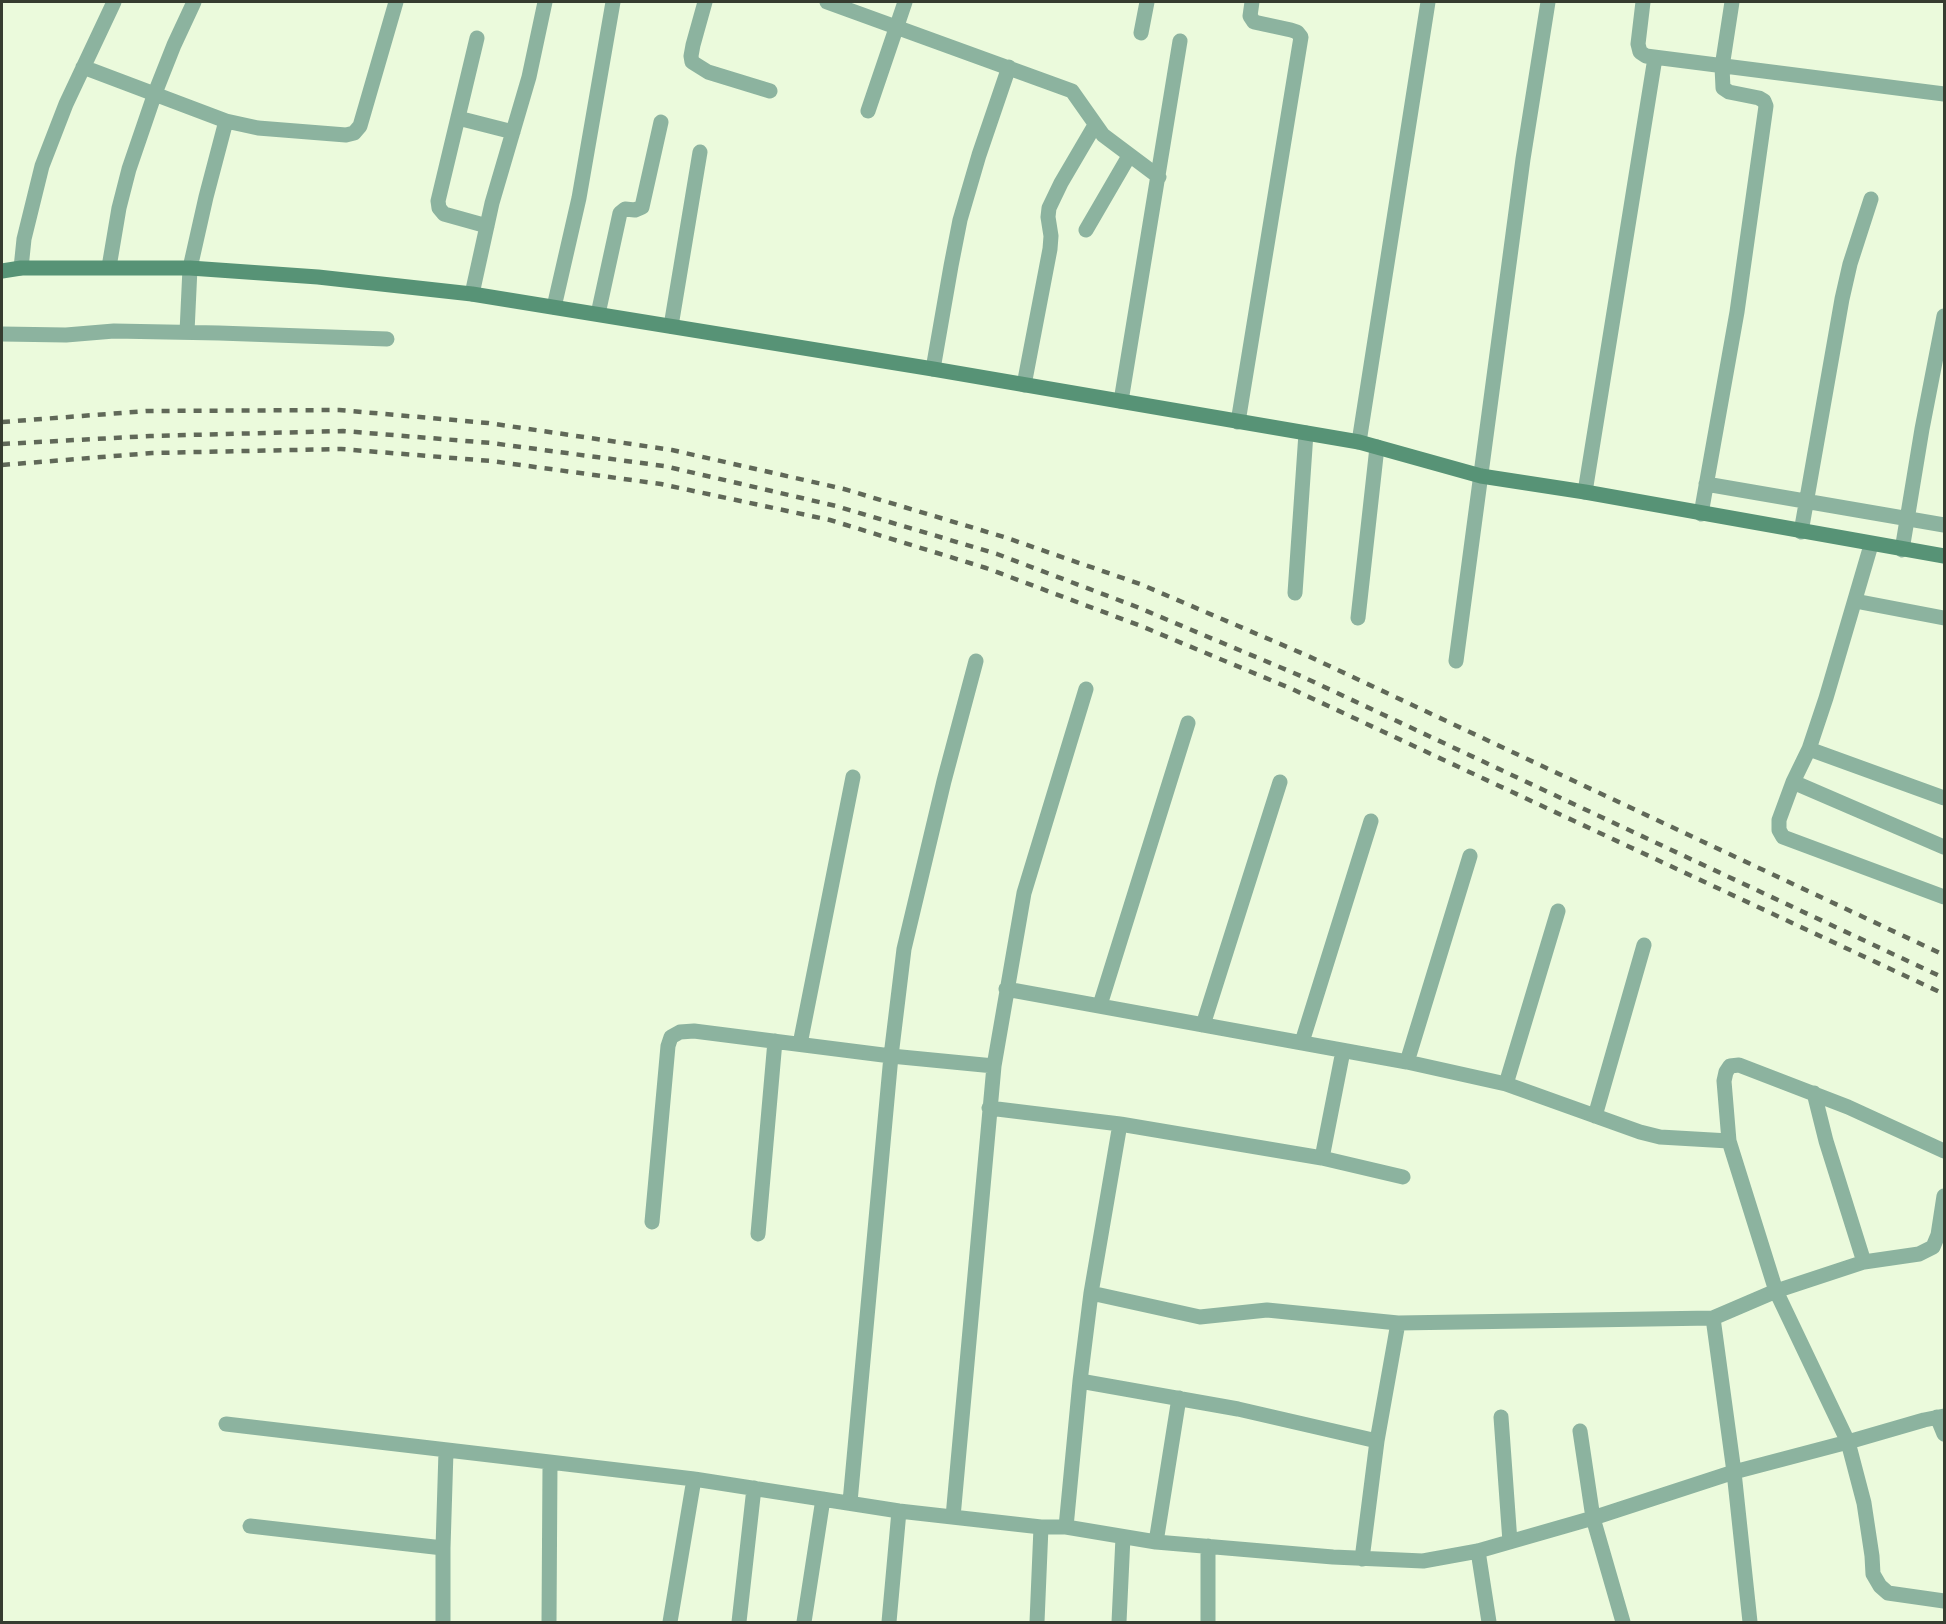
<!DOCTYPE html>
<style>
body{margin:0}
#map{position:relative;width:1946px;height:1624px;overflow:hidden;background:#ebfadc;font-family:"Fira Sans Condensed",sans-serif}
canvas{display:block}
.frame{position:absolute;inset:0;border:3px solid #363c30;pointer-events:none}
</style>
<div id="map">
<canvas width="1946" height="1624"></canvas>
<div class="frame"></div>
</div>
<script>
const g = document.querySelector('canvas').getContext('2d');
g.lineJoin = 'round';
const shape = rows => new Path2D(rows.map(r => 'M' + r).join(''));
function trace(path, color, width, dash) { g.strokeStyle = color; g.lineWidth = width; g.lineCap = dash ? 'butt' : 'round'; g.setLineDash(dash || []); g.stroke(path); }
trace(shape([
 [705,2,693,45,691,56,692,62,708,72,770,91],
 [827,2,1072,91,1103,135,1159,177],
 [1643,2,1638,44,1640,52,1646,56,1944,94],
 [1141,33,1147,2],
 [477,38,438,201,439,208,444,214,487,226],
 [83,67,226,121,258,128,346,135,354,133,360,126,396,2],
 [868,111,905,2],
 [458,118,513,132],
 [1086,230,1129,156],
 [109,267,119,208,129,169,155,93,174,45,194,2],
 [21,268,24,239,42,166,66,104,114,2],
 [472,294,492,203,529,77,545,2],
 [554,307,579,198,613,2],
 [598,314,620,213,625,209,635,210,642,207,661,122],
 [671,326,700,152],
 [187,332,190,268,206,197,226,121],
 [2,334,66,335,114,331,219,333,387,339],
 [933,369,951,266,960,220,979,155,1009,67],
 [1024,385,1050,249,1051,236,1048,217,1049,208,1061,183,1095,125],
 [1121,401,1180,41],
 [1238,422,1301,37,1297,32,1291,30,1254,22,1250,16,1252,2],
 [1359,442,1428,2],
 [1706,484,1944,525],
 [1585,492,1655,58],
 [1701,514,1737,312,1766,106,1764,101,1759,98,1729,92,1723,88,1722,67,1732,2],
 [1801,532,1842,299,1850,264,1871,199],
 [1871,545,1826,698,1809,749,1793,782,1779,820,1779,830,1783,837,1944,897],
 [1902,550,1922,429,1944,316],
 [1295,593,1306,433],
 [1855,601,1944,618],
 [1358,618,1377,447],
 [1456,661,1523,159,1548,2],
 [1809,749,1944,798],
 [1793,782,1944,847],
 [1006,989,1407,1062,1506,1084,1640,1132,1660,1137,1729,1141],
 [1100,1005,1188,723],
 [1203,1025,1280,782],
 [1302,1042,1371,821],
 [800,1044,853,777],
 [1407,1062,1470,856],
 [1506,1084,1558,911],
 [1814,1093,1826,1141,1864,1262],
 [989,1108,1120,1124,1322,1158,1403,1177],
 [1595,1116,1644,945],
 [1944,1151,1848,1107,1739,1065,1730,1066,1726,1072,1724,1081,1729,1141,1776,1291,1848,1442,1864,1503,1872,1556,1873,1574,1880,1586,1888,1593,1944,1601],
 [1322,1158,1343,1051],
 [652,1222,668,1046,671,1037,680,1032,694,1031,891,1056,994,1066],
 [758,1234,775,1041],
 [1091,1293,1200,1317,1267,1310,1398,1323,1713,1318,1776,1291,1864,1262,1919,1254,1933,1247,1938,1235,1944,1196],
 [1713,1318,1734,1472,1750,1622],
 [1080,1381,1238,1409,1377,1441],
 [1501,1417,1510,1542],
 [1937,1417,1944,1434],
 [226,1424,694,1479,899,1511,1041,1527,1066,1527,1156,1542,1333,1557,1423,1561,1478,1551,1593,1518,1734,1472,1848,1442,1924,1420,1944,1416],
 [1580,1431,1593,1518,1623,1622],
 [850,1502,891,1056,904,949,944,781,976,661],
 [953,1517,994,1066,1024,893,1086,689],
 [250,1526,443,1548],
 [1066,1527,1080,1381,1091,1293,1120,1124],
 [1156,1542,1179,1398],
 [1478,1551,1489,1622],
 [1362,1559,1377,1441,1398,1323],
 [443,1622,443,1548,446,1451],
 [549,1622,550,1464],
 [670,1622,694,1479],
 [739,1622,754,1488],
 [804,1622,823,1499],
 [889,1622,899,1511],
 [1037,1622,1041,1527],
 [1119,1622,1123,1537],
 [1208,1622,1208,1546]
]), '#8cb39f', 15);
trace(shape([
 [2,271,21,268,190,268,318,277,472,294,933,369,1359,442,1481,476,1585,492,1944,556]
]), '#579376', 15);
trace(shape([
 [2,422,147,411,339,410,488,423,672,450,844,489,1004,537,1140,584,1306,655,1944,955],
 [2,444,150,436,343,431,491,443,664,466,836,506,997,554,1137,607,1301,676,1944,978],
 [2,465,152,453,341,449,491,461,661,484,830,520,986,568,1141,626,1292,689,1944,994]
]), '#606858', 4.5, [8, 8]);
</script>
